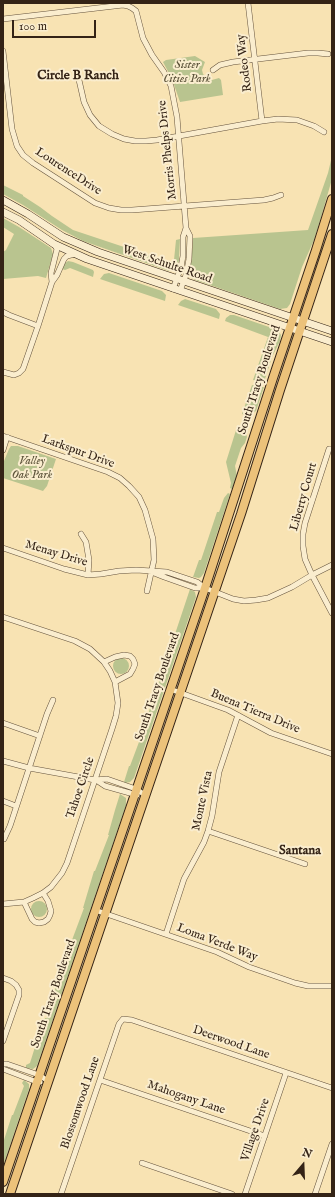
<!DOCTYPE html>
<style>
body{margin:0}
#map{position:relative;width:335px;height:1197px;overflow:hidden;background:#f8e3b3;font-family:"IM FELL English",serif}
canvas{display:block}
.frame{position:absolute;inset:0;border:4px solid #342316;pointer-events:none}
.north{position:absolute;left:283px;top:1145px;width:40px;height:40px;-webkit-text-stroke:3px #faedce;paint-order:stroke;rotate:19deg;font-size:11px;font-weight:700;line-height:16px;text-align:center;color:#342316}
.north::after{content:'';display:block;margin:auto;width:14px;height:18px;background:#342316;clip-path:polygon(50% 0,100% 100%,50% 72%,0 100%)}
.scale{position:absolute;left:12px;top:20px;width:84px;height:18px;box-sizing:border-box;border:2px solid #342316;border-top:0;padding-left:5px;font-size:12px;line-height:14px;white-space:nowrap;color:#342316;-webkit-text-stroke:3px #faedce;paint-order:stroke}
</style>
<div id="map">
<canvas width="335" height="1197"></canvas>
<div class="frame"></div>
<div class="north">N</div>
<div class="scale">100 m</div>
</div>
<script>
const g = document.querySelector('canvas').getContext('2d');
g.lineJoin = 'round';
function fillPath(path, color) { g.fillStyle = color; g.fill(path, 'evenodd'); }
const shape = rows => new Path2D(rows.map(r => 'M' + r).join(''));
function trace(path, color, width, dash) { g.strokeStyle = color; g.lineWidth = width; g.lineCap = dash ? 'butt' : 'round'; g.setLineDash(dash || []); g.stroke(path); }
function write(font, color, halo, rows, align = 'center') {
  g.font = font + ' "IM FELL English",serif'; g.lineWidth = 4; g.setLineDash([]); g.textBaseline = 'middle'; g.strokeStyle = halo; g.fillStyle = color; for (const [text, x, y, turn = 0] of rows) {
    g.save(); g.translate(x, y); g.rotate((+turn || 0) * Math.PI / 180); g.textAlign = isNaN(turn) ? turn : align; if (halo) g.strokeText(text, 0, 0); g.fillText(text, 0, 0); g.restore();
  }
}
fillPath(shape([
 [195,56,205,62,202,70,203,74,206,77,212,80,219,78,221,80,223,95,180,102,172,79,163,62,166,60],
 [332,156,332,179,322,214,314,240,302,267,290,304,287,308,280,309,195,280,191,278,190,274,192,253,193,238,308,230,328,173],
 [3,185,23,195,23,196,40,207,52,216,73,230,169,262,174,260,176,240,180,239,179,260,177,269,173,271,169,271,83,241,62,230,23,205,3,194],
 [3,218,19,227,51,248,53,254,46,278,38,276,3,279,3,252,6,250,14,234,3,227],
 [68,261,73,262,93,270,94,272,93,277,70,268,65,270,62,269,64,264],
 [109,273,162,291,166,295,165,301,100,279,104,274],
 [185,299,216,309,220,314,219,319,178,305,181,301],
 [230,315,234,315,275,329,279,332,281,335,280,341,272,357,265,379,262,382,253,380,268,337,225,321,226,318],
 [252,385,259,387,264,387,256,411,252,414,245,415,242,414],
 [237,427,245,431,247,437,245,443,241,448,235,466,237,476,232,489,230,488,231,483,226,462],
 [11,446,18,446,56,459,47,486,43,491,3,478,4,461,9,449],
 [228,493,230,494,204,573,201,577,199,578,193,577,199,560,201,560,217,512,219,512,224,498],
 [190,589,195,592,196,597,195,600,134,778,130,782,125,783,124,782,129,766,130,766,139,742,140,742,144,731,144,730,154,693,167,664,174,641,173,640],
 '113 666a8 8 0 1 1 16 0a8 8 0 1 1-16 0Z',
 [120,794,126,798,126,805,38,1063,37,1066,33,1069,26,1068,26,1065,30,1063,39,1034,40,1034,45,1018,47,1018,62,964,63,964,84,908,83,908,94,871,95,871,109,835,108,835,115,810],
 '31 909a8 8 0 1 1 16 0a8 8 0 1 1-16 0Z',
 [24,1080,29,1084,29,1089,3,1166,3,1143,12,1115,13,1115,24,1086,22,1083]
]), '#b9c48f');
const street = shape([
 [248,3,262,121],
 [3,19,123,5,128,6,132,8,136,11,143,38,152,55,164,72,171,86,177,117,186,228,183,237,183,256,181,267,173,289],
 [3,51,12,129,17,146,23,155,33,163,95,203,109,208,121,210,132,210,264,200,273,198,281,195],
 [213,70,220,65,233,62,308,53,318,53,328,54],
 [79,80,84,102,90,115,99,126,112,134,124,139,135,141,146,141,157,140,262,121,278,119,297,120,314,126,324,132],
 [52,282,57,275,64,259,67,256,75,254],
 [180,291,186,275,189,259,190,236,186,228],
 [3,312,9,315,38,326],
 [3,372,14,375,19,373,23,369,38,326,52,282,51,273,57,249,54,244],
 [3,436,108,472,120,478,129,486,139,497,145,510,153,539,154,560,147,591],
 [329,449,305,523,303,534,303,546,305,559,312,575,332,613],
 [3,450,7,437],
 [81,534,86,542,89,560,88,575],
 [3,548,64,569,88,575,101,574,119,571,136,570,167,572,197,582,205,588,233,599,244,601,256,600,268,598,292,587,312,575,332,565],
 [154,573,164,577,195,588,205,588],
 [3,617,75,641,90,649,104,662,110,671,115,682,118,703,116,716,112,729,67,863,62,873,51,887,43,893,33,898,24,902,3,904],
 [104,662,115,657,124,655,130,656,133,659,135,664,133,669,130,674,115,682],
 [170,689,228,710,271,733,332,754],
 [3,723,40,736],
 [3,761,29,768,95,780,107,779,136,789,145,795],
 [96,780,105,786,137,795],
 [3,801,16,806],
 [208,831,305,864],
 [4,839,10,826,47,714,53,700],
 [24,902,32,919,35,922,39,923,44,922,48,919,50,915,51,911,48,901,43,893],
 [95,910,217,952,249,967,295,983,308,986,332,986],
 [166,934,184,879,204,842,208,831,212,816,219,772,238,715],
 [3,978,11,981,16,985,19,990,19,995,3,1041],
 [3,1064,7,1064,39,1075,48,1081],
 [3,1069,37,1082,40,1082],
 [100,1080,265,1136],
 [142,1163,232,1194],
 [61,1194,119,1024,123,1019,132,1020,332,1088],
 [245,1194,286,1073],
 [315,1194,332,1144]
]);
const secondary = shape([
 [3,200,28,214,63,237,98,252,332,331],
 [3,212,19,220,54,244,87,259,332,342]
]);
const primary = shape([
 [3,1182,205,588,273,378,316,250,332,199],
 [10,1194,241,514,280,390,332,234]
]);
trace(street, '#65533d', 6);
trace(secondary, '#342316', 8);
trace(primary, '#342316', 10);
trace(street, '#faedce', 5);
trace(secondary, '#faedce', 7);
trace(primary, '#ecc27a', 8);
write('12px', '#342316', '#faedce', [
 ["Rodeo Way",245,63,-97],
 ["Morris Phelps Drive",168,150,-96],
 ["LourenceDrive",68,172,33],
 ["West Schulte Road",167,265,19],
 ["South Tracy Boulevard",260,380,-72],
 ["Larkspur Drive",78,452,20],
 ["Liberty Court",304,497,-74],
 ["Menay Drive",56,554,17],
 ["South Tracy Boulevard",158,687,-71],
 ["Buena Tierra Drive",255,712,23],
 ["Tahoe Circle",81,788,-71],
 ["Monte Vista",203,801,-78],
 ["Loma Verde Way",217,943,21],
 ["South Tracy Boulevard",54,994,-71],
 ["Deerwood Lane",231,1043,19],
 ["Mahogany Lane",186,1098,19],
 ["Blossomwood Lane",81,1103,-71],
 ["Village Drive",256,1130,-71]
]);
write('italic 12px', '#5c533a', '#faedce', [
 ["Sister",187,66],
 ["Cities Park",187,80],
 ["Valley",32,462],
 ["Oak Park",32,476]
]);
write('bold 13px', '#342316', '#faedce', [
 ["Circle B Ranch",78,76],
 ["Santana",300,851]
]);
</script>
